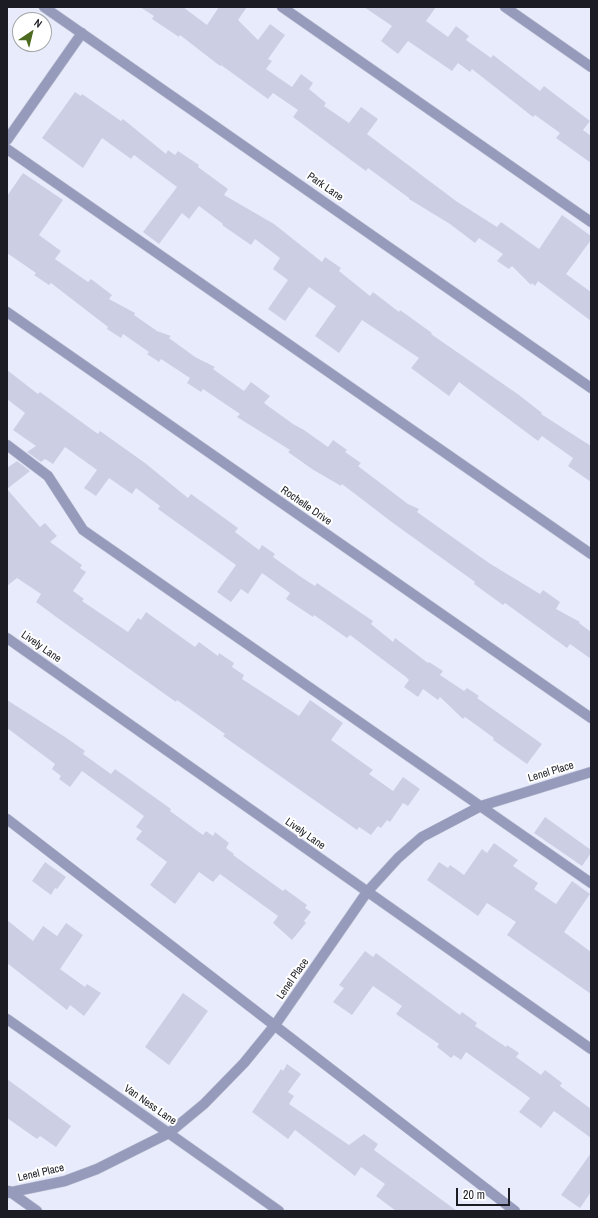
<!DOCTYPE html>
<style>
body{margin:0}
#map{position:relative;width:598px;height:1218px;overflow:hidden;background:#e8ebfc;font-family:"Archivo Narrow",sans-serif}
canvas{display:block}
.frame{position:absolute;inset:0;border:8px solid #1c1d24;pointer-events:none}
.north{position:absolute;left:12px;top:12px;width:40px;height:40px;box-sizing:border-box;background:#fff;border:1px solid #a4a5a7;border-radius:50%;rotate:35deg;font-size:11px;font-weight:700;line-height:16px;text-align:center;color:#1c1d24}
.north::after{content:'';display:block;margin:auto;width:14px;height:18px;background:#4d6b20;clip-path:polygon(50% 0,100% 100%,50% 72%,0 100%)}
.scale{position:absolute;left:456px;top:1188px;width:54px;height:18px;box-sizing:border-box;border:2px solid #1c1d24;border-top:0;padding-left:5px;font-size:12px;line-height:14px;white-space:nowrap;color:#1c1d24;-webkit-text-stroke:3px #fff;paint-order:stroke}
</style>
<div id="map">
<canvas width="598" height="1218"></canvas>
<div class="frame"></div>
<div class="north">N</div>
<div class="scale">20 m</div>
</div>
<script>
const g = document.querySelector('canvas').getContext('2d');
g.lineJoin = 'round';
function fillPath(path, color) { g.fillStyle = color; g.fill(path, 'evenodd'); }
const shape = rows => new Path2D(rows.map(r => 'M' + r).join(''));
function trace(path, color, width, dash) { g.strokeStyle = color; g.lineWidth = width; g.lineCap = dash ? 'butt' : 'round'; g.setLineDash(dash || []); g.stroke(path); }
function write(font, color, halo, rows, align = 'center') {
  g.font = font + ' "Archivo Narrow",sans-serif'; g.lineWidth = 4; g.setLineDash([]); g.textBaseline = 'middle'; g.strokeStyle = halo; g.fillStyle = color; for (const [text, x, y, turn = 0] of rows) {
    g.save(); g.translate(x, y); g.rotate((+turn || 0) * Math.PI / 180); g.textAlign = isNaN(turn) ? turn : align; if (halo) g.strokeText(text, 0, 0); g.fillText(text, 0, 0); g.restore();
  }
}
fillPath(shape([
 [140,7,183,7,207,25,219,7,247,7,238,20,258,40,270,24,285,35,268,59,272,61,266,69,292,87,301,74,313,83,309,89,326,103,324,106,349,123,361,107,378,119,367,134,456,201,497,227,501,222,539,249,562,215,591,236,591,240,566,274,591,292,591,321,538,281,535,286,532,283,531,285,512,266,509,269,497,261,503,254,479,238,475,243,450,224,409,199,409,198,368,168,366,171,359,166,293,117,298,110,273,93,268,99,221,65,220,66,180,35,179,37,152,19,154,16],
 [364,7,436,7,426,21,448,37,456,26,469,36,466,40,491,58,493,55,540,91,544,86,590,121,583,130,591,136,591,163,556,138,560,133,535,115,533,117,472,69,470,72,458,63,452,71,408,41,398,54,381,41,392,26],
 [75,92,81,96,82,94,121,121,123,119,166,154,168,150,175,155,178,151,199,165,198,167,228,189,224,195,274,224,322,262,325,257,341,268,339,271,370,296,373,292,399,312,400,310,432,333,431,334,519,395,542,413,541,414,591,446,591,482,568,466,573,458,542,436,538,441,459,382,449,396,411,368,419,358,362,320,339,353,315,336,336,306,309,287,285,321,268,309,288,280,273,269,280,258,255,239,251,245,222,225,223,224,199,206,189,219,182,213,159,244,143,232,177,187,134,155,131,159,102,138,83,168,42,138],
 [23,173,63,200,39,235,61,251,55,259,88,282,91,279,112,295,109,299,135,313,134,315,157,331,171,336,169,338,195,357,215,367,213,369,244,391,251,382,270,396,264,403,293,424,304,430,328,447,333,440,347,450,345,452,361,463,358,466,408,504,419,509,417,512,489,563,540,594,543,590,560,602,556,609,580,622,579,623,591,632,591,659,570,644,567,648,505,603,503,605,474,584,475,582,393,523,342,484,341,486,312,469,288,452,290,450,237,417,240,414,203,389,201,392,187,383,190,378,161,359,159,362,147,354,149,352,123,334,121,338,107,329,108,327,51,283,49,285,34,275,36,273,7,253,7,196],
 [7,370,38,394,40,392,98,434,100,431,145,463,188,498,191,494,238,528,235,532,259,550,262,545,275,554,273,557,301,577,315,586,317,583,373,621,371,624,393,642,395,638,428,663,429,662,443,671,440,675,464,691,467,688,479,696,477,698,542,744,527,764,493,740,494,738,465,717,463,719,440,697,438,700,423,689,418,697,404,687,409,680,406,677,350,635,347,638,314,615,313,617,286,599,290,593,262,573,248,594,241,589,231,602,217,592,236,565,158,509,160,506,136,488,132,494,109,478,96,496,84,488,97,470,65,447,53,464,45,459,41,462,27,452,36,446,13,430,25,413,7,399],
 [17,461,30,471,7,489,40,527,45,523,57,536,50,542,82,565,80,568,86,572,73,591,84,599,82,601,128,632,138,618,141,620,146,612,195,647,199,642,218,656,219,653,234,663,232,667,244,675,242,679,299,716,310,700,343,723,331,740,373,770,369,774,393,791,403,777,420,789,408,806,403,803,390,822,387,820,381,828,378,826,371,835,359,827,357,830,223,736,225,734,177,700,176,702,59,619,36,602,41,594,17,578,7,586,7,468],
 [7,700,65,737,85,751,83,754,111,774,115,769,171,809,170,811,203,835,206,831,213,836,215,832,229,843,226,848,234,854,233,855,283,891,285,889,307,905,305,908,311,912,304,921,306,923,292,940,273,923,278,916,220,874,213,882,199,872,175,904,150,885,167,862,136,839,142,831,136,827,144,816,82,771,70,787,59,779,61,776,52,769,55,764,7,728],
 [545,817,591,850,591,853,582,866,534,833],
 [494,843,518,860,513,866,538,883,534,889,556,904,572,881,590,894,564,932,591,952,591,994,507,935,516,922,487,903,478,916,427,880,439,862,448,868,450,865,464,875,482,849,487,853],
 [45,862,66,877,57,889,55,888,51,895,32,881],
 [7,920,33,941,43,926,57,936,66,923,83,935,60,969,85,987,87,984,101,993,84,1016,70,1005,67,1010,7,963],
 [365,951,373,957,376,953,460,1015,462,1012,477,1023,475,1026,506,1047,507,1045,519,1053,516,1057,541,1075,545,1070,562,1083,560,1086,591,1109,591,1138,554,1111,541,1128,519,1112,530,1098,466,1052,461,1060,454,1055,451,1058,437,1047,439,1044,396,1014,402,1006,373,986,352,1015,333,1002,344,988,339,985],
 [183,993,208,1011,169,1065,145,1047],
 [287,1064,301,1074,288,1092,294,1096,289,1104,349,1145,364,1134,378,1144,374,1150,457,1211,396,1211,376,1196,385,1184,361,1167,355,1176,295,1130,288,1139,252,1112,281,1069,283,1071],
 [7,1079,71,1126,56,1147,40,1136,37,1139,7,1118],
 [591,1153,591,1192,580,1208,561,1195]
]), '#cccfe4');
const minor = shape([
 [44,7,591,388],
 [282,7,591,222],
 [505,7,591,67],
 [7,140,82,33],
 [7,149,591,554],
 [7,312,591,718],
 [7,445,48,476,83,530,591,883],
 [7,638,591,1049],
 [7,819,515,1211],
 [7,1019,279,1211],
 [9,1191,37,1211],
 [7,1193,65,1181,97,1169,169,1133,204,1104,244,1063,275,1025,367,892,398,858,422,837,481,806,591,772]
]);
trace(minor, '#c3c6d5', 11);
trace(minor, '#969bbc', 10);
write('11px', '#1c1d24', '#fff', [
 ["Park Lane",325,187,35],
 ["Rochelle Drive",306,506,35],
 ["Lively Lane",41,647,35],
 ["Lenel Place",551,772,-17],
 ["Lively Lane",305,834,35],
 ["Lenel Place",293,979,-55],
 ["Van Ness Lane",150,1105,35],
 ["Lenel Place",41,1173,-13]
]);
</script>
